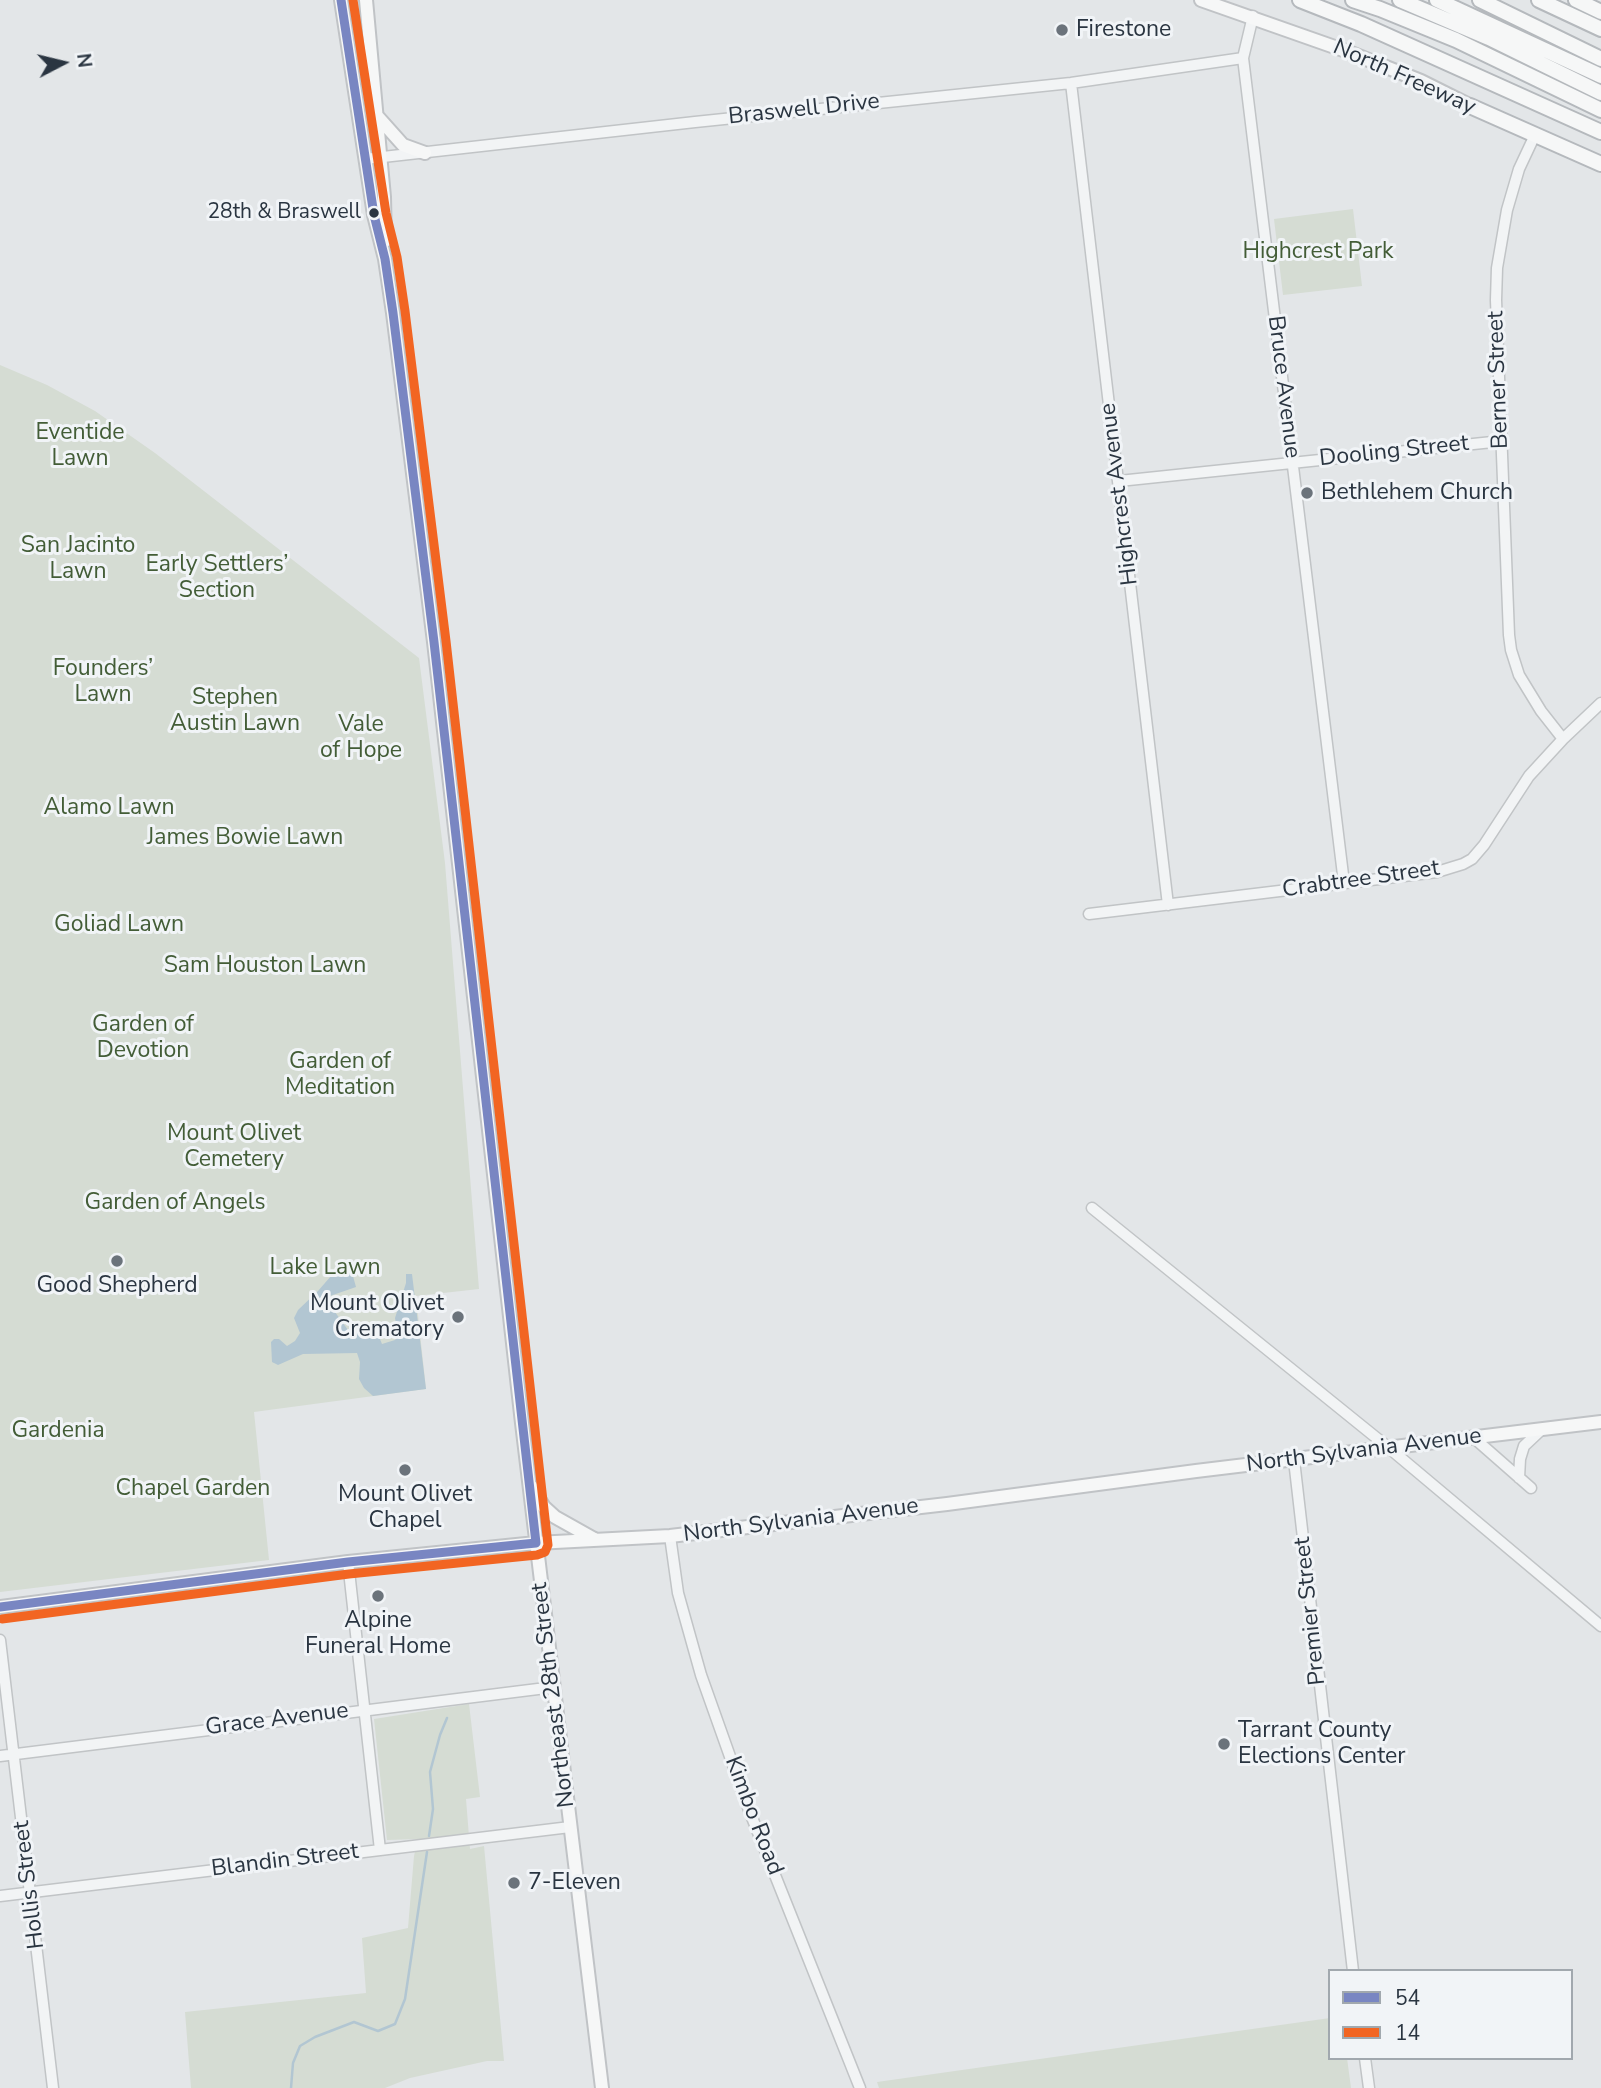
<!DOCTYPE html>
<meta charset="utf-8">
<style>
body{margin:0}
#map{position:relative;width:1601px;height:2088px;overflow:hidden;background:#e3e6e8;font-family:"Nunito Sans",sans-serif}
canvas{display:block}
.legend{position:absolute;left:1328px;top:1969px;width:245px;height:91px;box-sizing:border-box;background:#f1f4f7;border:2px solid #a1a8ae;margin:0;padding:9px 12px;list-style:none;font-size:21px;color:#2a3541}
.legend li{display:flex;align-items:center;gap:14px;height:35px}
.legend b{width:35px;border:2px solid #a1a8ae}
.north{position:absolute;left:28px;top:28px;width:70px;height:70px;-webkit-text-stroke:5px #f1f4f7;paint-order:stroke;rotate:83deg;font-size:19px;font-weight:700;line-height:28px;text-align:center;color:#2a3541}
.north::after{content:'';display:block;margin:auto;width:24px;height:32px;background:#2a3541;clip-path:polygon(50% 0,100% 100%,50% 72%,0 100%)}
</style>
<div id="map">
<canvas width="1601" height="2088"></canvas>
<ul class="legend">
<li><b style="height:9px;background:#7986c2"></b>54</li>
<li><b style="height:9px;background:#f26522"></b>14</li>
</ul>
<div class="north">N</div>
</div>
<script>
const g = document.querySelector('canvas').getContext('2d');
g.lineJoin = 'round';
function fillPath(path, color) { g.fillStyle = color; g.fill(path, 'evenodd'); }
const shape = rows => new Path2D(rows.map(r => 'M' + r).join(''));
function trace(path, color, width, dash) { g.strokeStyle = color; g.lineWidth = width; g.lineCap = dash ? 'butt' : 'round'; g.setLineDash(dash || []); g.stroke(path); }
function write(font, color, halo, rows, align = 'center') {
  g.font = font + ' "Nunito Sans",sans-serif'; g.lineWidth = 6; g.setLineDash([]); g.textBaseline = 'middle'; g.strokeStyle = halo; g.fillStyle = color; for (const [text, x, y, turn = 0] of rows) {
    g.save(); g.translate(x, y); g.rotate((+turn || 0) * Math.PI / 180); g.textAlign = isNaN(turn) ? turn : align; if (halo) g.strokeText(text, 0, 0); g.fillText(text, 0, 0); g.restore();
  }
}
fillPath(shape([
 [1353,209,1362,286,1283,295,1274,219],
 [0,365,47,385,95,411,155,453,419,658,445,863,479,1289,416,1296,426,1389,254,1412,269,1560,0,1592],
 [469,1704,480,1797,466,1799,470,1849,484,1846,504,2061,487,2061,410,2078,385,2088,191,2088,185,2012,366,1993,362,1938,408,1928,414,1856,418,1839,387,1840,374,1719],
 [1330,2018,1330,2058,1347,2058,1351,2088,879,2088,877,2082]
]), '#d5dcd3');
fillPath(shape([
 [344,1261,347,1262,351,1269,356,1287,330,1296,327,1301,348,1330,366,1325,375,1327,382,1344,395,1340,398,1336,395,1318,406,1283,406,1274,412,1274,426,1389,373,1396,364,1388,359,1379,360,1362,357,1353,303,1354,278,1365,272,1362,271,1342,274,1339,279,1339,287,1346,295,1341,300,1333,294,1318,298,1310,318,1291]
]), '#b2c6d2');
trace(shape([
 [429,1836,433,1809,430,1772,440,1735,447,1718],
 [291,2088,293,2063,300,2046,315,2037,354,2022,378,2031,395,2024,405,1999,427,1852]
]), '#b2c6d2', 2.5);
const minor = shape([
 [1253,16,1243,58,1344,883],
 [1071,83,1168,905],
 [1534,137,1519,169,1507,210,1497,268,1496,300,1509,635,1511,650,1519,675,1541,711,1563,739],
 [365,159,695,122,1071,83,1243,58],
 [1119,481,1502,441],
 [1089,914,1437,872,1463,864,1472,859,1484,845,1529,776,1563,739,1601,703],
 [1092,1208,1389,1448,1601,1626],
 [1474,1438,1531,1488],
 [1294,1460,1353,1971],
 [1519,1478,1520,1459,1524,1446,1541,1430],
 [670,1536,678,1593,701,1675,749,1810,860,2088],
 [348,1562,380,1850],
 [0,1640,53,2088],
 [0,1756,554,1687],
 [0,1896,570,1827],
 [1365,2058,1369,2088]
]);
const major = shape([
 [341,0,374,215,385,259,393,313,434,642,522,1423,602,2088],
 [366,0,384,197,385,241],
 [1201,0,1346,51,1421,81,1477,109],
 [378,117,403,145,425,153],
 [531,1486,544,1507,555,1517,596,1540],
 [0,1607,348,1562,536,1543,670,1536,947,1504,1196,1471,1601,1422]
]);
const highway = shape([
 [1300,0,1361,24,1601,132],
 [1353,0,1380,9,1456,40,1601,110],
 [1400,0,1489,38,1601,93],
 [1437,0,1601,76],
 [1480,0,1601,59],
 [1539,0,1601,29],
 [1576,0,1601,12],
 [1470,106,1601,164]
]);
trace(minor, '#c1c4c6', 13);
trace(major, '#c0c3c6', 16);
trace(highway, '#b5b9bd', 18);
trace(minor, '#f2f4f5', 10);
trace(major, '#f6f7f7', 12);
trace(highway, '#f6f7f7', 14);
trace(shape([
 [341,0,374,215,385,259,393,313,434,642,536,1543],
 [0,1607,348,1562,536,1543]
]), '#7986c2', 9);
trace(shape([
 [2,1619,349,1574,537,1555,545,1552,548,1545,446,641,405,311,397,257,386,213,353,0]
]), '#f26522', 9);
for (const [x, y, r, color] of [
 [1062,30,7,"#6b737b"],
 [374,213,6,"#2a3541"],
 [1307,493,7,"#6b737b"],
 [117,1261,7,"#6b737b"],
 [458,1317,7,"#6b737b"],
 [405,1470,7,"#6b737b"],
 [378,1596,7,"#6b737b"],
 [1224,1744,7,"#6b737b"],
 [514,1883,7,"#6b737b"]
]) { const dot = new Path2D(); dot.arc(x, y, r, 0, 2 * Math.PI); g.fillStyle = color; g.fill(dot); trace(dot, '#f1f4f7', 2.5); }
write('21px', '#2a3541', '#f1f4f7', [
 ["28th & Braswell",361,213]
], 'right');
write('23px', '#2a3541', '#f1f4f7', [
 ["Firestone",1076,30],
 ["Bethlehem Church",1321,493],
 ["Good Shepherd",117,1286,"center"],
 ["Mount Olivet",444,1304,"right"],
 ["Crematory",444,1330,"right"],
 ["Mount Olivet",405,1495,"center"],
 ["Chapel",405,1521,"center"],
 ["Alpine",378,1621,"center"],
 ["Funeral Home",378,1647,"center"],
 ["Tarrant County",1238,1731],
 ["Elections Center",1238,1757],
 ["7-Eleven",528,1883]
], 'left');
write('23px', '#2a3541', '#f1f4f7', [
 ["North Freeway",1404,78,24],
 ["Braswell Drive",804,110,-6],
 ["Berner Street",1499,380,-92],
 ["Bruce Avenue",1283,387,83],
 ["Dooling Street",1394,452,-6],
 ["Highcrest Avenue",1120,494,-97],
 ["Crabtree Street",1361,880,-8],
 ["North Sylvania Avenue",1364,1451,-7],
 ["North Sylvania Avenue",801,1521,-7],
 ["Premier Street",1311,1611,-96],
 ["Northeast 28th Street",554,1695,-97],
 ["Grace Avenue",277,1720,-7],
 ["Kimbo Road",753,1816,69],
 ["Blandin Street",285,1861,-7],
 ["Hollis Street",30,1885,-97]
]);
write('23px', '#435d37', '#f1f4f7', [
 ["Highcrest Park",1318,252],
 ["Eventide",80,433],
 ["Lawn",80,459],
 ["San Jacinto",78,546],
 ["Lawn",78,572],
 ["Early Settlers’",217,565],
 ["Section",217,591],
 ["Founders’",103,669],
 ["Lawn",103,695],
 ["Stephen",235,698],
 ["Austin Lawn",235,724],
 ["Vale",361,725],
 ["of Hope",361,751],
 ["Alamo Lawn",109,808],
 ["James Bowie Lawn",245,838],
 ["Goliad Lawn",119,925],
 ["Sam Houston Lawn",265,966],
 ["Garden of",143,1025],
 ["Devotion",143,1051],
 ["Garden of",340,1062],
 ["Meditation",340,1088],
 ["Mount Olivet",234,1134],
 ["Cemetery",234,1160],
 ["Garden of Angels",175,1203],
 ["Lake Lawn",325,1268],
 ["Gardenia",58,1431],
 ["Chapel Garden",193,1489]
]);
</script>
